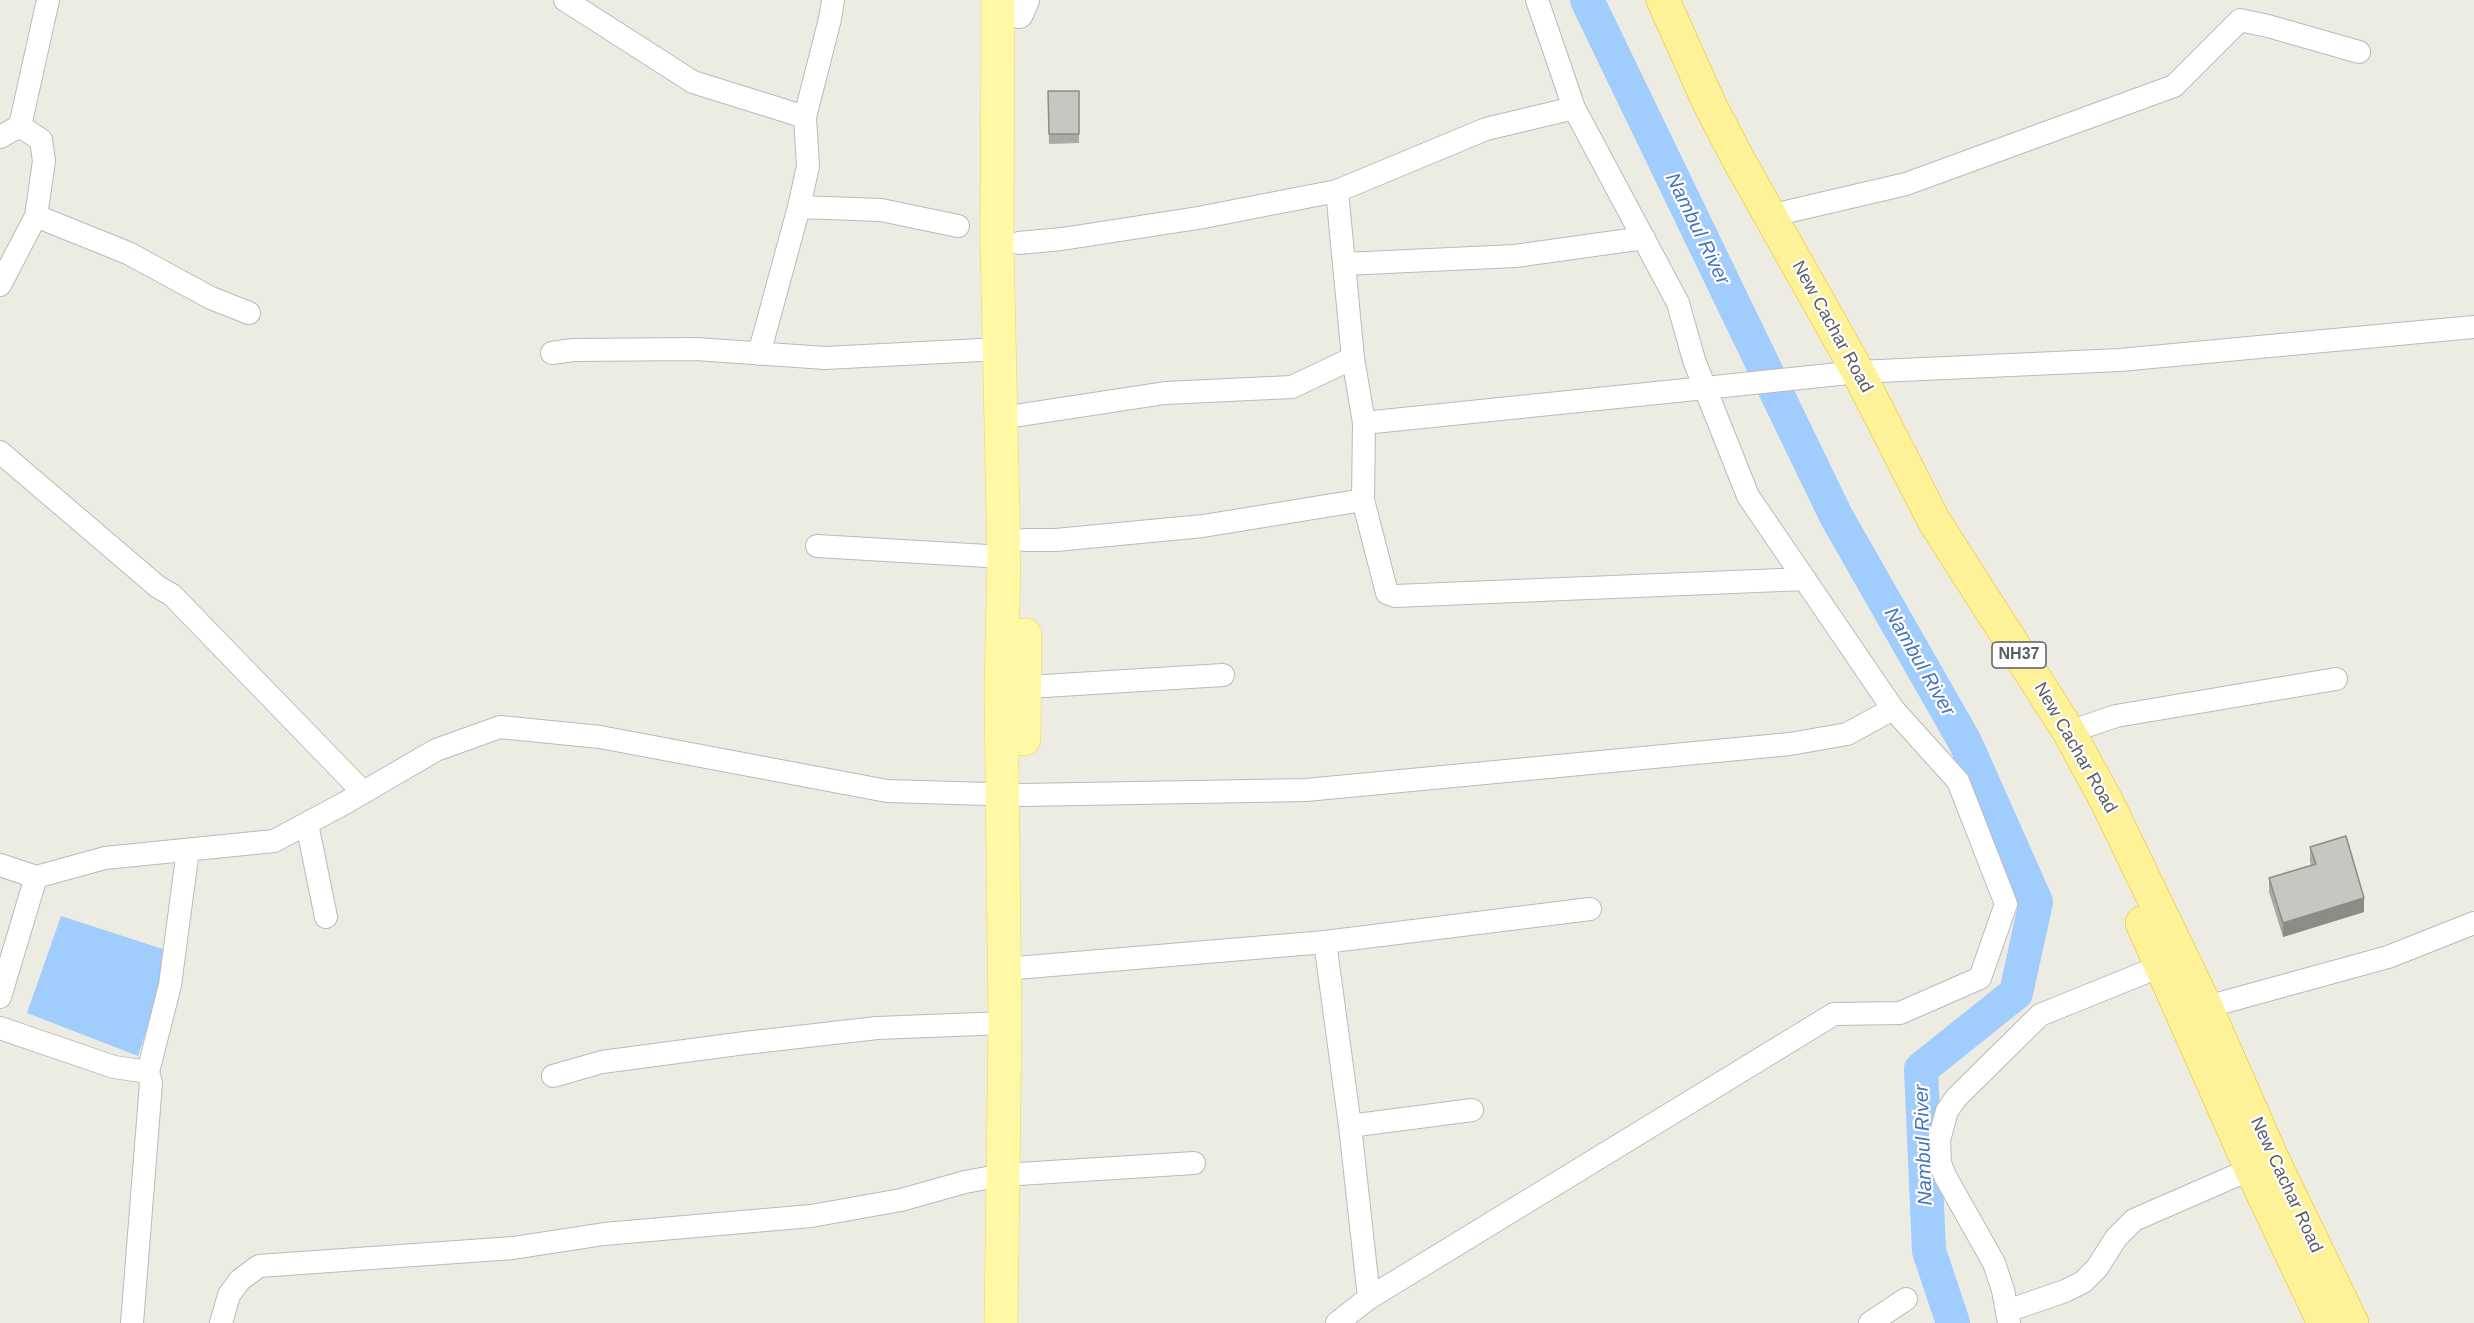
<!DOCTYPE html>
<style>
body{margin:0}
canvas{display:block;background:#edece2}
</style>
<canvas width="2474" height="1323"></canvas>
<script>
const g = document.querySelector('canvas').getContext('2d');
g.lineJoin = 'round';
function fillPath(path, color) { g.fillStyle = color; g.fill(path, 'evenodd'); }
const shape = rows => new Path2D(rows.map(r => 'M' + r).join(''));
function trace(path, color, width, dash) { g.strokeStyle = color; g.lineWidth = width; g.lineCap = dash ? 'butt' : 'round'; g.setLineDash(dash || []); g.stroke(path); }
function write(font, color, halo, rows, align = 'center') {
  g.font = font + ' Arial,sans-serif'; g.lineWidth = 4.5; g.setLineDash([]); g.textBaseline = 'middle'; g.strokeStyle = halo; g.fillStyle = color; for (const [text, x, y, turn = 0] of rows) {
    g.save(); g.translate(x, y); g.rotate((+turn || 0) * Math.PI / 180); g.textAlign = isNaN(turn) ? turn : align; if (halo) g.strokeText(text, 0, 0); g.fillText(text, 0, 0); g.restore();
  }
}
fillPath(shape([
 [61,916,172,952,138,1056,27,1013]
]), '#a1ccfe');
trace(shape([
 [1587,0,1836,516,1965,742,2036,902,2016,993,1921,1069,1929,1251,1953,1323]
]), '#a1ccfe', 34);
const minor = shape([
 [565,0,693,82,805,117],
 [1537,0,1574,108],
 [0,137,20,126],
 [1337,191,1486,129,1574,108,1678,303,1694,360,1705,388,1858,372,2120,360,2474,327],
 [799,207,881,210,958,226],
 [36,216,128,253,211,298,249,313],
 [1769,216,1906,184,2174,86,2240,20,2268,26,2359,52],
 [1344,264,1515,256,1644,238],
 [0,285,36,216,44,161,41,140,20,126,48,0],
 [552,353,573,350,696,349,825,358,1000,349],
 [759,354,799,207,808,166,805,117,830,19,833,0],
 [1353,358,1364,423],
 [1001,418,1165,393,1292,387,1353,358,1337,191,1198,218,1062,239,1019,243],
 [0,452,158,587,172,595,363,792],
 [1363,500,1387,593,1395,596,1805,579],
 [1024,540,1056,540,1203,526,1363,500,1364,423,1705,388,1748,496,1893,709,1958,781,2006,904,1980,978,1900,1013,1834,1014,1369,1298,1337,1323],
 [817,546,1004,557],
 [1012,688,1223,675],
 [2069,732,2116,716,2336,679],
 [307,824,326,917],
 [0,865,36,877,105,858,274,841,345,803,436,750,500,727,600,737,887,791,1023,795,1306,790,1790,744,1847,734,1893,709],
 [1004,969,1325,942],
 [0,997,36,877],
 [2192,1011,2388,957,2474,923],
 [0,1028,114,1067,148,1072],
 [553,1076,602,1062,745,1043,877,1028,1005,1023],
 [1350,1126,1472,1110],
 [1369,1298,1350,1126,1325,942,1590,909],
 [2007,1311,2065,1291,2083,1282,2097,1268,2116,1238,2134,1220,2251,1169],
 [132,1323,151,1083,148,1072,170,985,188,850],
 [221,1323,229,1295,240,1280,259,1266,513,1248,604,1234,811,1216,901,1200,965,1182,1003,1175,1194,1163],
 [1870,1323,1906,1299],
 [2009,1323,2003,1290,1994,1263,1945,1176,1940,1163,1939,1140,1947,1111,1956,1098,2040,1015,2161,966]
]);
const tertiary = shape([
 [1019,14,1025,0]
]);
const primary = shape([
 [998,0,997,245,1004,557,1001,689,1005,1023,1001,1323],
 [1024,739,1025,635]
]);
const trunk = shape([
 [1663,0,1709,103,1737,157,1858,372,1934,521,2069,732,2107,802,2206,1007,2273,1160,2352,1323],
 [2142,923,2251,1169,2324,1323]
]);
trace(minor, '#b8babf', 24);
trace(tertiary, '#b8babf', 30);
trace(primary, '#f0d658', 34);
trace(trunk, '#eebd01', 34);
trace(minor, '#fff', 22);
trace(tertiary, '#fff', 28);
trace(primary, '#fff9a6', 33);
trace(trunk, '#fef298', 33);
fillPath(shape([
 [1048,91,1079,91,1079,143,1049,144],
 [2310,847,2364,912,2283,937,2269,892,2269,878,2311,865,2310,861]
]), '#acaaa5');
fillPath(shape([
 [2364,898,2364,912,2283,937,2283,923]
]), '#8c8b86');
const building = shape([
 [1048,91,1079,91,1079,134,1049,134,1048,91],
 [2346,836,2364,898,2283,923,2269,878,2316,864,2310,847,2346,836]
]);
fillPath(building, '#c8c6c0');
trace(building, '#8c8b86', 1.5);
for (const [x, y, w] of [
 [2019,655,54]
]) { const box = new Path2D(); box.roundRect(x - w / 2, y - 13, w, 26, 4.5); g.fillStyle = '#fff'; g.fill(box); trace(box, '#5b5d63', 1.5); }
write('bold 16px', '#5b5d63', null, [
 ["NH37",2019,655]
]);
write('18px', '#5b5d63', '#fff', [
 ["New Cachar Road",1832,327,61],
 ["New Cachar Road",2075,748,60],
 ["New Cachar Road",2286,1185,65]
]);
write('italic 20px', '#4474c2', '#fff', [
 ["Nambul River",1697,229,64],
 ["Nambul River",1919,662,60],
 ["Nambul River",1924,1145,-92]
]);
</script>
